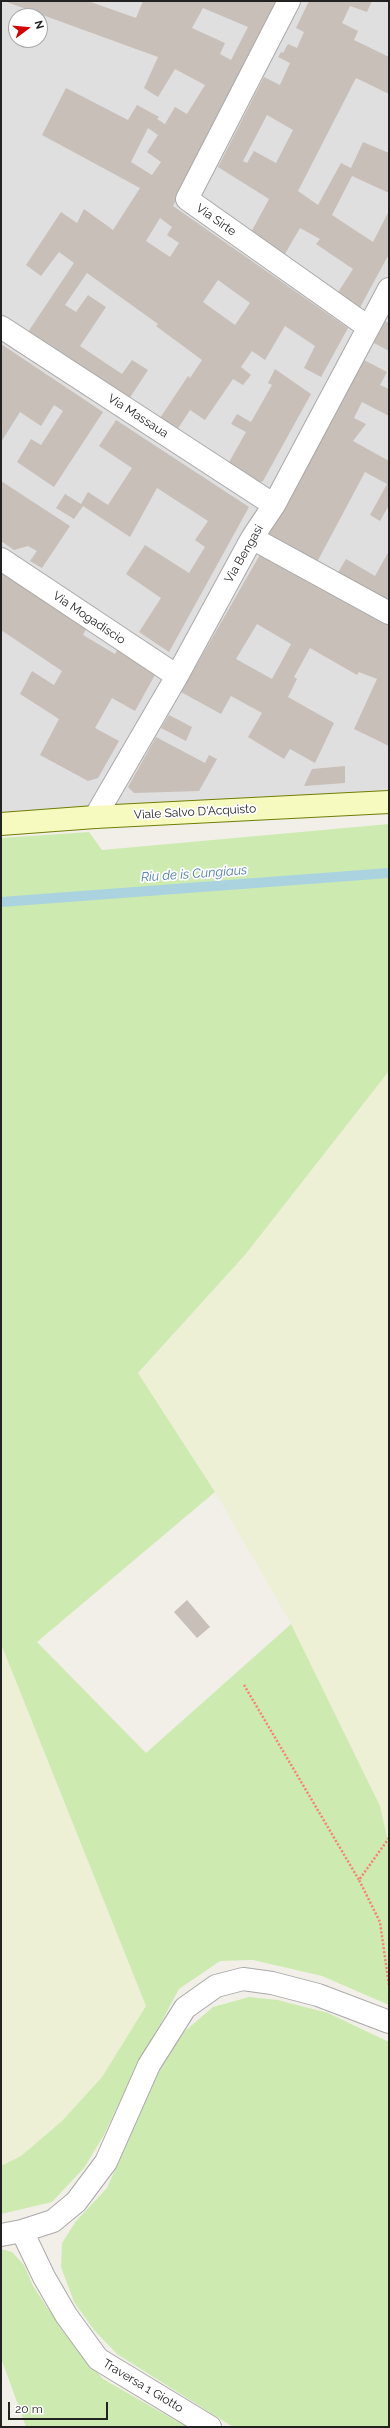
<!DOCTYPE html>
<style>
body{margin:0}
#map{position:relative;width:390px;height:2428px;overflow:hidden;background:#f2efe9;font-family:Raleway,sans-serif}
canvas{display:block}
.frame{position:absolute;inset:0;border:2px solid #222;pointer-events:none}
.north{position:absolute;left:8px;top:8px;width:40px;height:40px;box-sizing:border-box;background:#fff;border:1px solid #a7a7a7;border-radius:50%;rotate:74deg;font-size:11px;font-weight:700;line-height:16px;text-align:center;color:#222}
.north::after{content:'';display:block;margin:auto;width:14px;height:18px;background:#d40000;clip-path:polygon(50% 0,100% 100%,50% 72%,0 100%)}
.scale{position:absolute;left:8px;top:2402px;width:100px;height:18px;box-sizing:border-box;border:2px solid #222;border-top:0;padding-left:5px;font-size:12px;line-height:14px;white-space:nowrap;color:#222;-webkit-text-stroke:3px #fff;paint-order:stroke}
</style>
<div id="map">
<canvas width="390" height="2428"></canvas>
<div class="frame"></div>
<div class="north">N</div>
<div class="scale">20 m</div>
</div>
<script>
const g = document.querySelector('canvas').getContext('2d');
g.lineJoin = 'round';
function fillPath(path, color) { g.fillStyle = color; g.fill(path, 'evenodd'); }
const shape = rows => new Path2D(rows.map(r => 'M' + r).join(''));
function trace(path, color, width, dash) { g.strokeStyle = color; g.lineWidth = width; g.lineCap = dash ? 'butt' : 'round'; g.setLineDash(dash || []); g.stroke(path); }
function write(font, color, halo, rows, align = 'center') {
  g.font = font + ' Raleway,sans-serif'; g.lineWidth = 3.5; g.setLineDash([]); g.textBaseline = 'middle'; g.strokeStyle = halo; g.fillStyle = color; for (const [text, x, y, turn = 0] of rows) {
    g.save(); g.translate(x, y); g.rotate((+turn || 0) * Math.PI / 180); g.textAlign = isNaN(turn) ? turn : align; if (halo) g.strokeText(text, 0, 0); g.fillText(text, 0, 0); g.restore();
  }
}
fillPath(shape([
 [1,1,389,1,389,797,1,830],
 [16,16,40,16,40,40,16,40]
]), '#e0dfdf');
fillPath(shape([
 [389,1071,389,1846,380,1806,291,1624,215,1492,138,1374,245,1255],
 [1,1644,146,2006,102,2077,62,2121,21,2156,1,2166]
]), '#eef0d5');
fillPath(shape([
 [389,824,389,1071,245,1255,138,1373,215,1492,37,1642,146,1753,291,1624,380,1806,389,1846,389,2005,322,1976,253,1960,220,1961,179,1989,127,2086,104,2135,84,2168,52,2202,1,2214,1,2166,21,2156,62,2121,102,2077,146,2006,1,1644,1,838,89,832,102,850],
 [249,1997,278,2000,328,2013,389,2042,389,2427,233,2427,117,2354,94,2330,74,2302,61,2267,62,2243,76,2221,107,2188,161,2065,185,2031,213,2007],
 [1,2249,12,2252,24,2265,33,2286,65,2334,103,2379,187,2427,26,2427,1,2358]
]), '#cdebb0');
trace(shape([
 [1,902,389,873]
]), '#aad3df', 10);
fillPath(shape([
 [4,1,88,1,136,18,143,1,281,1,173,206,348,328,321,377,304,368,315,346,285,326,265,360,252,351,241,367,251,375,243,385,233,379,205,420,190,410,177,430,160,418,188,376,190,378,202,360,156,326,158,324,87,273,65,305,76,312,88,295,106,307,80,346,122,374,132,360,148,370,129,399,28,332,74,263,59,252,41,276,26,265,61,212,77,223,84,209,113,230,140,188,42,135,66,88,128,120,137,105,159,117,157,119,165,124,175,107,187,114,205,85,175,69,158,97,144,88,158,57],
 [203,8,248,27,231,60,220,54,225,43,192,28],
 [148,128,158,135,147,152,161,162,152,175,131,162],
 [160,218,172,227,167,235,179,243,170,257,146,241],
 [218,280,250,303,235,325,203,302],
 [309,1,372,1,367,12,350,6,342,23,358,31,354,40,389,57,389,94,356,78,298,191,318,205,341,163,351,168,363,142,389,153,389,193,352,176,332,215,373,242,389,211,389,254,358,311,335,297,353,269,316,244,320,239,300,228,282,259,249,236,269,199,218,167,264,77,280,85,290,63,278,57,281,52,283,53,288,44,297,48,304,32,296,28],
 [267,115,293,130,276,163,254,151,247,163,243,161],
 [385,321,389,323,389,351,374,343],
 [1,344,103,412,54,487,17,462,31,439,41,445,63,411,54,405,41,426,20,412,1,442],
 [364,360,387,372,380,385,389,389,389,416,362,402,354,418,366,424,353,441,389,461,389,505,380,521,370,515,387,484,365,472,316,564,267,536],
 [275,369,311,394,263,481,259,483,228,464,246,432,231,424,237,414,251,422,272,385,268,383],
 [116,420,249,507,169,652,139,632,161,598,126,574,145,545,189,573,205,547,195,540,208,521,157,488,130,537,83,506,74,519,56,508,65,494,81,504,88,492,108,505,132,468,99,446],
 [1,481,70,526,42,568,30,561,37,551,28,546,14,550,1,541],
 [389,551,389,606,336,576,346,559,375,576],
 [261,553,389,626,389,746,354,729,377,679,359,672,357,675,310,648,294,677,297,679,288,697,334,723,315,763,290,749,284,759,248,737,262,713,231,696,221,714,181,692],
 [257,624,291,644,272,679,236,659],
 [1,573,86,629,83,635,115,654,118,649,156,673,135,711,112,698,95,728,119,741,98,778,88,781,40,755,59,719,20,694,32,671,54,685,62,671,1,630],
 [169,715,192,727,186,741,161,728],
 [156,737,205,763,209,755,217,759,199,791,134,793,128,787],
 [345,766,345,783,304,786,312,769],
 [187,1600,210,1627,197,1638,174,1612]
]), '#c7bfb8');
const street = shape([
 [289,1,187,199,368,327],
 [1,327,274,505],
 [252,538,389,613],
 [1,559,177,676],
 [95,817,177,676,252,538,274,505,389,289],
 [22,2231,53,2221,76,2202,106,2162,149,2065,185,2008,216,1986,243,1979,272,1983,318,1995,389,2022],
 [1,2235,22,2231,44,2277,66,2315,98,2359,210,2427]
]);
const secondary = shape([
 [1,824,95,817,389,802]
]);
trace(street, '#a9a9a9', 24);
trace(secondary, '#707d05', 24);
trace(shape([
 [244,1685,359,1880],
 [389,1838,359,1880,380,1922,389,1986]
]), '#fa8072', 2.5, [2, 2]);
trace(street, '#fff', 22);
trace(secondary, '#f7fabf', 22);
write('12px', '#222', '#fff', [
 ["Via Sirte",216,220,35],
 ["Via Massaua",138,416,33],
 ["Via Bengasi",244,554,-60],
 ["Via Mogadiscio",89,618,34],
 ["Viale Salvo D'Acquisto",195,812,-3],
 ["Traversa 1 Giotto",143,2386,31]
]);
write('italic 13px', '#4a7aab', '#fff', [
 ["Riu de is Cungiaus",194,874,-4]
]);
</script>
